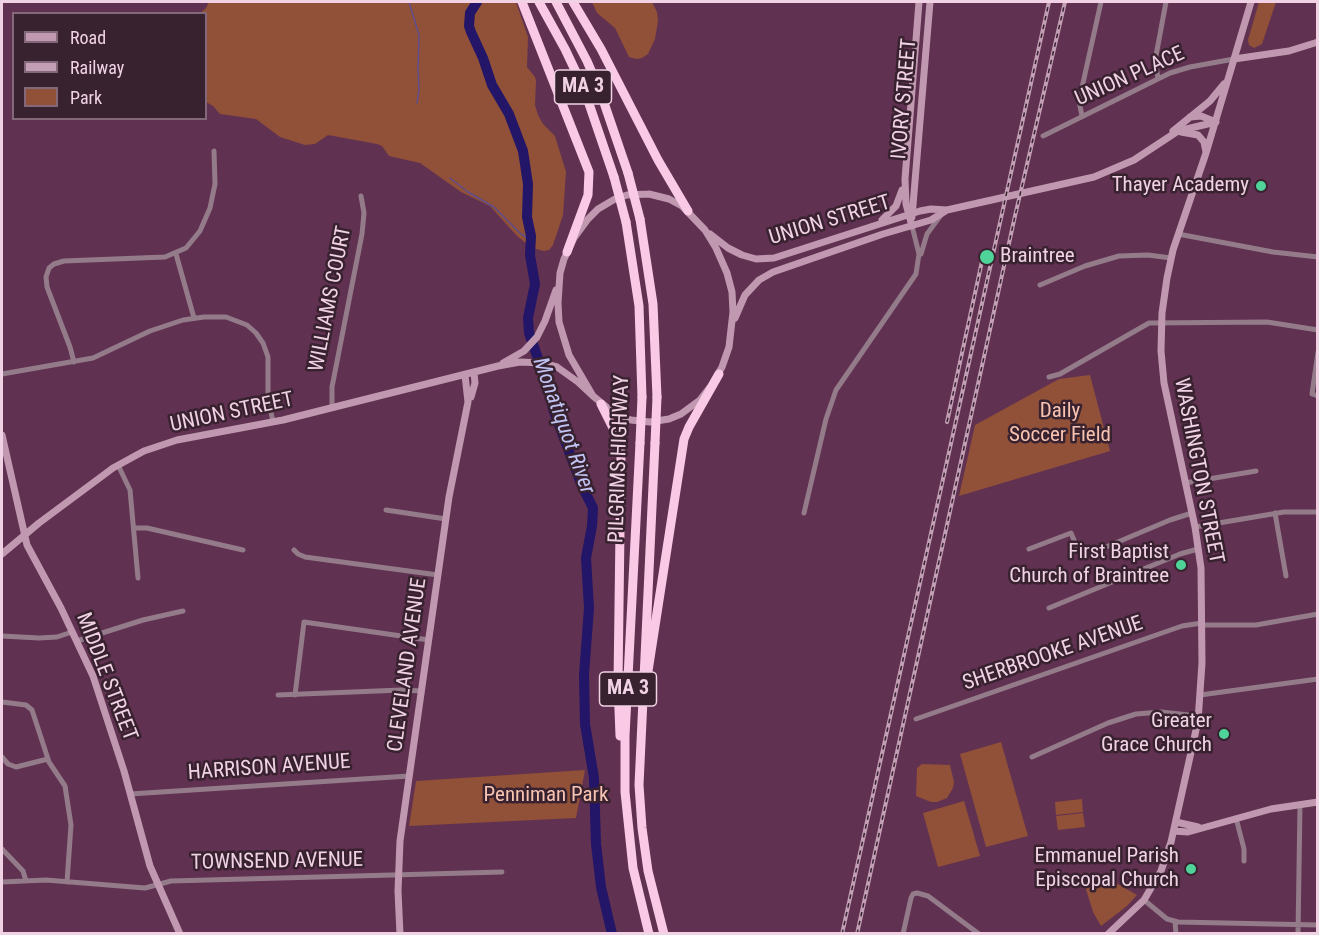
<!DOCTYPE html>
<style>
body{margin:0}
#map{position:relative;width:1319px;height:935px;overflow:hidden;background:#613151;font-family:"Roboto Condensed",sans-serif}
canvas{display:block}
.frame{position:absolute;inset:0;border:3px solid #f0d2e4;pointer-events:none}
.legend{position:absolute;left:12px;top:12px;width:195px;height:108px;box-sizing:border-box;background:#382230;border:2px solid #826878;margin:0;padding:8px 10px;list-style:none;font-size:18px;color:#f0d2e4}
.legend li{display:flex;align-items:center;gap:12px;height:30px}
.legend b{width:30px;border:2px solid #826878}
</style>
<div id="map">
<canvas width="1319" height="935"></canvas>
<div class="frame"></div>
<ul class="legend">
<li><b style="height:8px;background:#c099b1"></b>Road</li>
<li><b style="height:8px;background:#c39fb5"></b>Railway</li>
<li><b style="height:16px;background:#915038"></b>Park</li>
</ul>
</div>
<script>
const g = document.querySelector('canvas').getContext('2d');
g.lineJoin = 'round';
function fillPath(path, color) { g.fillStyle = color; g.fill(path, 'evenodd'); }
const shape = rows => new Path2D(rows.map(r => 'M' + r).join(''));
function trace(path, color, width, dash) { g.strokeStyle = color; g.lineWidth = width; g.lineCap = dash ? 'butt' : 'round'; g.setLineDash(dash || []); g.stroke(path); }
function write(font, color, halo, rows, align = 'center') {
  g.font = font + ' "Roboto Condensed",sans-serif'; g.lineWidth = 5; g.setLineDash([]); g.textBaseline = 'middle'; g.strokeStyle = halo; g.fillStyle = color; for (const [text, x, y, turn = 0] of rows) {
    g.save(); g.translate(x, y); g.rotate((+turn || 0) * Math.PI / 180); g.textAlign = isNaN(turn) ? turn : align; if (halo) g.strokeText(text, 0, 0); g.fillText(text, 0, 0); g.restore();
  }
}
fillPath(shape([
 [209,2,516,2,528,37,527,67,535,77,536,81,535,105,538,115,543,124,555,136,566,172,563,215,553,245,549,250,544,251,532,248,517,236,490,206,461,192,420,163,389,156,382,146,377,144,328,135,315,144,305,145,280,137,256,119,220,114,213,106,206,102,206,14,199,14,206,8],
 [592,2,652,2,657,12,658,21,655,39,648,54,642,58,637,59,629,57,615,28,597,13],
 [1259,2,1276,2,1262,44,1254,48,1249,45,1248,40],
 [1090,375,1110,451,959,496,975,425,1059,379],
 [1001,742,1028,836,986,847,960,754],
 [922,764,950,765,954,782,953,788,947,798,937,802,931,802,916,796,917,768],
 [585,770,576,818,409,826,416,781],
 [1082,799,1083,812,1056,815,1055,802],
 [964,801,980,856,938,867,923,813],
 [1083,813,1085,827,1058,830,1056,816],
 [1081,873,1102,875,1137,895,1127,906,1101,926,1093,912]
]), '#915038');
trace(shape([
 [409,2,419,35,418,70,419,90,417,103],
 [472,2,475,4],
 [450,178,468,192,494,207,521,234,531,240]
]), '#604e8c', 1.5);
trace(shape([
 [477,2,470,13,469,26,471,32,483,58,492,85,509,114,523,151,528,184,527,217,531,236,530,255,535,284,528,318,529,333,541,367,547,376,553,409,582,486,593,508,592,526,586,558,589,608,584,675,585,724,594,778,596,844,601,887,612,934]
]), '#231567', 10);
trace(shape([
 [1158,78,1155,61,1166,2],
 [1082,116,1079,101,1101,2],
 [1043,136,1170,73,1190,67,1234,59],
 [1178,234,1273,252,1318,257],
 [176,254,194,318],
 [921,254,927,234,941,215],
 [1040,285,1085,266,1119,256,1148,255,1171,258],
 [1318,352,1312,394,1318,396],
 [74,362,70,347,47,287,46,277,49,268,54,264,64,261,165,257,186,248,200,231,210,208,215,184,214,151],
 [2,374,93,358,150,331,183,320,204,317,226,317,247,325,256,333,263,343,268,357,268,398,273,422],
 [1049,377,1060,374,1149,323,1267,322,1318,330],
 [332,408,332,387,362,234,364,213,361,196],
 [118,465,130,490,138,578],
 [1185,483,1256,471],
 [386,510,446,519],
 [804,513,826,419,836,390,916,274,919,254,912,226],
 [1275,513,1286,576],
 [1195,527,1284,512,1318,512],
 [134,528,147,528,243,550],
 [1029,549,1071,533,1079,552,1087,555,1170,520,1192,513],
 [294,550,298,554,305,557,438,575],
 [1049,608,1180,554,1198,549],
 [1202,625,1256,625,1318,614],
 [2,636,39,638,57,637,72,632],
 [77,641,143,620,183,611],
 [278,695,402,690,421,691],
 [295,695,304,622,429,640],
 [1200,695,1318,679],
 [2,702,26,705,32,710,49,762,65,786,71,825,67,882],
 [916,719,1182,626,1202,623],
 [2,757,8,764,16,767,48,759],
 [1032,757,1108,723,1136,714,1161,712,1198,716],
 [130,794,409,776],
 [1236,818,1244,849,1244,861],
 [2,849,23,871,26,881],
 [2,882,46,880,145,888,171,881,502,872],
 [1144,900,1167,919,1178,922,1318,925],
 [1175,922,1176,934],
 [903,934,911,898,913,894,917,893,928,896,979,934],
 [1298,934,1300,804]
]), '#947b8a', 5);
trace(shape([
 [1234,59,1289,51,1318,42],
 [1190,117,1201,116,1216,122],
 [1173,131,1210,101,1224,84],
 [1181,132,1198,135,1204,142,1206,152],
 [649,194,669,199,682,206,705,230,716,248,727,273,732,292,733,312,729,347,722,367,711,386,700,400,681,414,669,419,650,422,631,420,615,414,593,396,569,355,559,322,558,303,560,273,564,259,574,238,588,219,598,209,615,199,627,195,649,194],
 [912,217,930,2],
 [882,220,896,206,902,190],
 [912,226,906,204,905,179,919,2],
 [710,234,728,248,742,255,756,259,774,258,920,211,931,209,947,210,1094,177,1134,160,1178,131,1216,122],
 [735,318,745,295,759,280,773,272,883,234,931,220,947,210],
 [503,363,524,351,537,337,545,321,556,290],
 [471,397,475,383,474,373],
 [2,435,27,545,61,608,93,676,124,771,150,866,180,934],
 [2,554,39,523,113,468,144,451,177,440,283,420,498,366,520,362,542,363,557,367,578,382,593,396],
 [1176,822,1198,827],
 [1174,831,1188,832,1271,809,1318,802],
 [400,934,398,891,400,841,449,497,468,402,465,375],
 [1108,934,1144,900,1161,871,1171,842,1198,721,1202,663,1201,568,1195,527,1164,383,1161,351,1162,313,1167,278,1173,250,1206,153,1251,2]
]), '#c099b1', 7);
trace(shape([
 [522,2,589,172,588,195,567,252],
 [539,2,565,49,584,89,614,177],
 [556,2,587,61,600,91,628,173],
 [573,2,601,49,658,160,688,211],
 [640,219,653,304,657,397],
 [626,222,639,306,642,397],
 [601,404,618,438,621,454,618,683,620,736],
 [640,443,625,736,625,792,633,868,649,934],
 [655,443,639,785,642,828,648,871,664,934],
 [648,671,684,439,689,427,719,374]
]), '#f9c9e6', 9);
const rail = shape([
 [947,422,984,252],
 [842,934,1049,2],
 [857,934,1015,216,1065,2]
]);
trace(rail, '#c39fb5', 4);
trace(rail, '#382230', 1.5, [4.5]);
trace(shape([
 [628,173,640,219],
 [614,177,626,222],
 [640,443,642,397],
 [655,443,657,397]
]), '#f9c9e6', 9);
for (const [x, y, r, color] of [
 [1261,186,6,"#4fd399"],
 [987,257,8,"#4fd399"],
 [1181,565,6,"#4fd399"],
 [1224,734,6,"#4fd399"],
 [1191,869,6,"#4fd399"]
]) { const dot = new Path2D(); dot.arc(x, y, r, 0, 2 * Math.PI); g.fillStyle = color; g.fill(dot); trace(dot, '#382230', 2); }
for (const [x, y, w] of [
 [583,87,57],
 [628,689,57]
]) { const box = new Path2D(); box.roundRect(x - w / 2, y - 17, w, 34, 4.5); g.fillStyle = '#382230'; g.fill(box); trace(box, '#f0d2e4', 1.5); }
write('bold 20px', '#f0d2e4', null, [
 ["MA 3",583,87],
 ["MA 3",628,689]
]);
write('21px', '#f0d2e4', '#382230', [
 ["UNION PLACE",1130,77,-24],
 ["IVORY STREET",905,99,-85],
 ["UNION STREET",830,221,-17],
 ["WILLIAMS COURT",331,299,-79],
 ["UNION STREET",232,413,-12],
 ["PILGRIMS HIGHWAY",620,459,-88],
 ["WASHINGTON STREET",1198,471,79],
 ["SHERBROOKE AVENUE",1053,654,-19],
 ["CLEVELAND AVENUE",408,665,-82],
 ["MIDDLE STREET",106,677,69],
 ["HARRISON AVENUE",269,768,-4],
 ["TOWNSEND AVENUE",277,862,-1]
]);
write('21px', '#f0d2e4', '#382230', [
 ["Thayer Academy",1249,186],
 ["Braintree",1000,257,"left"],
 ["First Baptist",1169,553],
 ["Church of Braintree",1169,577],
 ["Greater",1212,722],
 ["Grace Church",1212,746],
 ["Emmanuel Parish",1179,857],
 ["Episcopal Church",1179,881]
], 'right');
write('21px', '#f8c4b1', '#382230', [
 ["Daily",1060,412],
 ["Soccer Field",1060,436],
 ["Penniman Park",546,796]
]);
write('italic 22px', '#c0c4f3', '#382230', [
 ["Monatiquot River",563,426,70]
]);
</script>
